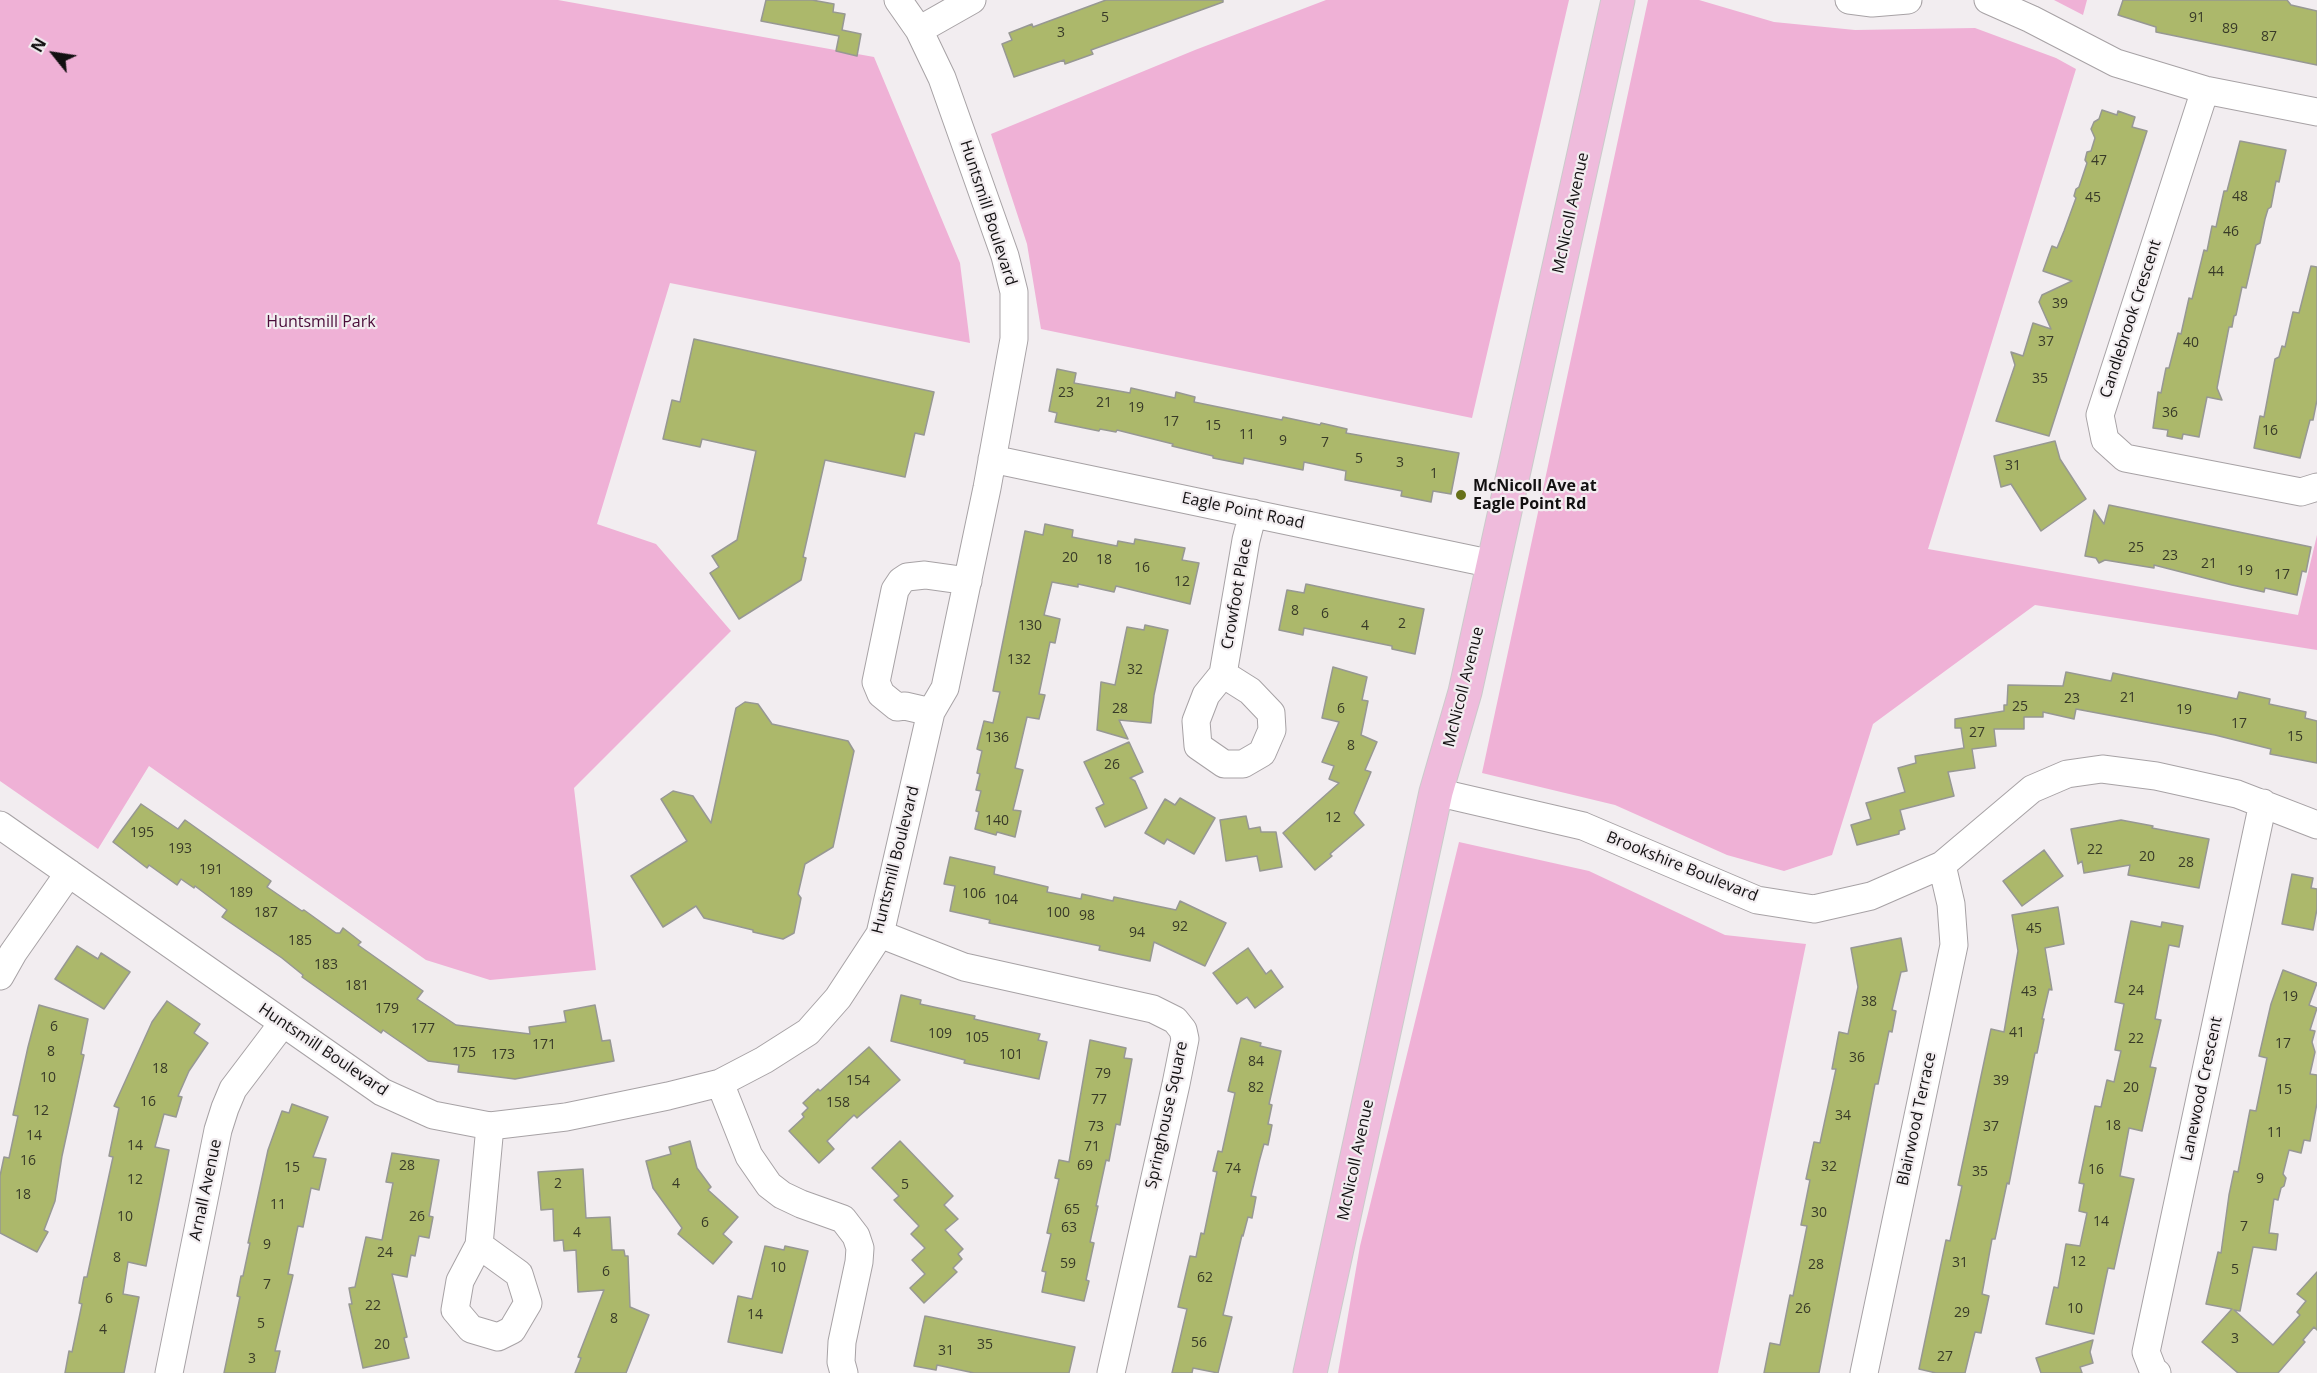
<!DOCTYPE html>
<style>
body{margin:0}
#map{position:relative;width:2317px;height:1373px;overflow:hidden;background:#f2edf0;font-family:"Open Sans",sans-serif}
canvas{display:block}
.north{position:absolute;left:24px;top:24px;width:60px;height:60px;-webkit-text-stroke:4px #f2edf0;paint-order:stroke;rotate:300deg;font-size:16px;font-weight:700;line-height:24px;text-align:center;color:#121011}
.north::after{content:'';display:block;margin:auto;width:21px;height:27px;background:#121011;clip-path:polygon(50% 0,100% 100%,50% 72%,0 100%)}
</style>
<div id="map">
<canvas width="2317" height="1373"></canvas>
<div class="north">N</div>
</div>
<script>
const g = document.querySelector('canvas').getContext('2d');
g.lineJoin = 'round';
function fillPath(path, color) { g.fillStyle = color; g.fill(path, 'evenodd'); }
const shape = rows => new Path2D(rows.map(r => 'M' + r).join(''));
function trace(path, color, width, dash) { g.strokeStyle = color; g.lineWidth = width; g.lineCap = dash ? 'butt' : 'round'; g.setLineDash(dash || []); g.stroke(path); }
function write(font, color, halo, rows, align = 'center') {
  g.font = font + ' "Open Sans",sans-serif'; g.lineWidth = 4.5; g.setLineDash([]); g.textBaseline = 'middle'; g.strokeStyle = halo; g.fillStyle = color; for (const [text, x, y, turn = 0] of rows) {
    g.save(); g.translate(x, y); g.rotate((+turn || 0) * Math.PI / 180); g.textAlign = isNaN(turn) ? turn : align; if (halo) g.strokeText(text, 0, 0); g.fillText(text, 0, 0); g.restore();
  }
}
fillPath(shape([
 [0,0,558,0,874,57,960,263,970,343,670,283,597,524,656,544,731,631,574,788,596,970,490,980,426,960,149,766,98,849,0,781],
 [1326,0,1569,0,1472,418,1041,329,1027,244,991,134,1195,50],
 [1648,0,1699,0,1774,22,1855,30,1975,28,2056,58,2076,69,1928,549,2298,615,2317,535,2317,650,2035,605,1873,724,1832,855,1784,871,1727,855,1615,805,1482,773],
 [2054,0,2087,0,2083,15],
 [1459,842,1589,871,1725,935,1806,944,1718,1373,1338,1373,1360,1246]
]), '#efb1d6');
const building = shape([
 [766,0,812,0,834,4,833,12,845,14,842,30,861,34,857,56,836,51,839,36,761,21,766,0],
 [1106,0,1223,0,1223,2,1091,50,1093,54,1065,64,1064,60,1014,77,1002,44,1012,40,1009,33,1032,24,1033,27,1106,0],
 [2123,0,2287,0,2291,5,2317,11,2317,65,2156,32,2156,27,2118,15,2123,0],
 [2102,110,2117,115,2118,111,2135,117,2132,127,2147,131,2049,436,1996,421,2015,365,2011,352,2023,356,2033,323,2051,329,2039,302,2042,295,2072,281,2043,271,2052,246,2057,248,2064,231,2076,198,2074,196,2076,189,2079,187,2087,163,2085,160,2087,152,2091,151,2095,138,2091,129,2094,122,2099,119,2102,110],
 [2240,141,2286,150,2279,182,2276,181,2271,207,2268,209,2265,219,2260,243,2256,245,2246,288,2242,287,2236,315,2234,316,2232,327,2229,327,2217,388,2222,400,2207,397,2199,437,2183,434,2182,439,2167,436,2168,430,2153,428,2158,392,2161,393,2166,368,2169,368,2178,333,2181,334,2189,298,2192,299,2204,250,2207,251,2212,226,2216,227,2224,191,2227,191,2240,141],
 [2311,266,2317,267,2317,400,2313,420,2310,420,2300,458,2254,448,2260,416,2264,417,2275,359,2279,357,2282,346,2285,347,2293,312,2299,313,2311,266],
 [694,339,934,392,924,435,915,433,905,477,825,460,803,557,806,558,801,580,739,619,710,573,719,567,712,556,737,540,756,451,702,439,700,447,663,439,672,400,680,402,694,339],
 [1057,369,1076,373,1074,383,1130,393,1131,388,1175,398,1176,392,1195,397,1194,402,1282,420,1283,417,1320,425,1321,423,1347,429,1346,433,1459,453,1451,494,1433,491,1431,502,1401,496,1402,491,1345,480,1346,471,1304,462,1303,470,1244,458,1243,464,1213,458,1213,456,1172,446,1173,444,1117,430,1116,432,1100,429,1099,431,1055,422,1057,413,1049,411,1057,369],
 [2055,441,2060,459,2086,499,2041,531,2011,484,2001,487,1994,456,2055,441],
 [2109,505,2311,547,2306,572,2302,571,2297,595,2265,588,2264,592,2232,585,2154,565,2154,568,2105,560,2099,563,2096,558,2085,556,2094,510,2104,524,2109,505],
 [1045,524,1073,530,1072,537,1117,546,1118,541,1134,544,1135,539,1185,548,1182,560,1199,563,1190,604,1116,586,1114,592,1078,584,1078,587,1052,582,1044,615,1060,619,1055,643,1050,642,1039,694,1045,695,1039,719,1027,717,1015,768,1023,770,1013,810,1021,811,1015,837,997,832,996,835,975,829,979,812,976,811,981,791,976,790,980,774,977,773,982,751,977,749,984,721,993,723,1000,692,993,691,1025,531,1043,535,1045,524],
 [1306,584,1424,609,1415,654,1392,649,1392,646,1304,628,1303,635,1279,630,1287,590,1304,593,1306,584],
 [1145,625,1168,630,1154,695,1151,723,1119,720,1128,739,1097,730,1101,682,1115,685,1127,627,1144,630,1145,625],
 [1333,667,1367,677,1362,700,1368,701,1361,735,1377,742,1365,770,1371,772,1354,813,1364,825,1330,854,1332,856,1315,870,1283,833,1339,783,1329,779,1334,766,1322,762,1339,722,1322,718,1333,667],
 [2066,672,2111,681,2113,673,2237,699,2239,692,2270,699,2269,704,2306,712,2305,718,2317,721,2317,763,2270,754,2271,749,2215,735,2076,709,2074,719,2043,712,2043,717,2024,717,2024,729,1994,729,1996,746,1972,749,1975,768,1948,772,1954,796,1900,810,1905,829,1899,831,1899,834,1857,845,1851,825,1871,819,1866,803,1905,792,1898,768,1916,763,1915,756,1964,748,1961,728,1955,728,1955,719,2004,711,2004,705,2007,705,2008,685,2063,686,2066,672],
 [745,702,758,704,772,724,848,741,854,751,833,847,805,864,798,894,801,898,794,933,783,939,753,932,753,930,704,918,696,906,663,927,631,876,687,841,661,799,673,791,693,796,711,823,736,708,745,702],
 [1129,742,1143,772,1130,778,1135,781,1147,808,1105,827,1096,808,1104,804,1084,762,1129,742],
 [1180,798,1215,818,1194,854,1167,839,1164,844,1145,833,1165,799,1175,805,1180,798],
 [141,804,178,829,185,820,271,881,267,887,302,911,304,910,336,933,340,933,343,928,361,942,358,945,423,991,417,999,456,1025,530,1034,529,1027,566,1022,564,1011,595,1005,602,1041,610,1040,614,1061,515,1079,458,1072,459,1065,428,1061,383,1030,381,1033,302,977,303,975,282,958,222,917,227,910,195,886,194,888,181,879,177,885,149,865,147,868,113,842,141,804],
 [1246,816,1249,829,1260,827,1261,832,1276,832,1282,867,1260,871,1257,856,1226,861,1220,820,1246,816],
 [2121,820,2153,826,2152,828,2209,839,2199,888,2128,875,2130,865,2084,873,2082,861,2078,864,2071,829,2121,820],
 [2044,850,2063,876,2022,906,2003,881,2044,850],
 [950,857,995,867,994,874,1048,887,1047,892,1081,899,1082,894,1113,901,1114,897,1176,910,1180,901,1226,923,1205,966,1154,942,1150,961,1099,950,1100,946,989,923,990,920,950,911,955,886,944,884,950,857],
 [2292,874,2313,878,2311,888,2317,889,2317,909,2313,930,2282,924,2292,874],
 [2058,907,2064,944,2045,948,2052,990,2049,989,2042,1019,2044,1019,2037,1053,2035,1053,2009,1184,2007,1183,1995,1239,1992,1239,1982,1294,1989,1296,1981,1333,1975,1332,1965,1373,1936,1373,1919,1369,1946,1240,1950,1241,1962,1186,1958,1185,1991,1029,2004,1032,2018,951,2012,915,2058,907],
 [2131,921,2161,927,2162,922,2183,926,2179,947,2169,945,2155,1019,2161,1020,2150,1067,2156,1068,2142,1131,2129,1128,2120,1176,2134,1179,2114,1269,2108,1268,2094,1334,2046,1324,2054,1287,2058,1288,2066,1244,2080,1246,2087,1213,2079,1211,2084,1184,2079,1183,2095,1106,2101,1107,2107,1080,2114,1082,2121,1051,2115,1050,2124,1004,2115,1002,2131,921],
 [1901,938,1907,971,1901,972,1892,1010,1896,1011,1892,1032,1889,1031,1878,1084,1875,1084,1819,1373,1764,1373,1770,1343,1780,1345,1790,1295,1793,1296,1807,1226,1801,1225,1810,1180,1806,1179,1814,1142,1820,1143,1836,1069,1832,1069,1839,1032,1848,1034,1858,987,1851,948,1901,938],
 [77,946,98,959,101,953,130,972,104,1009,55,979,77,946],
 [1248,948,1266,974,1271,970,1283,987,1255,1008,1247,997,1237,1004,1213,973,1248,948],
 [2283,970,2317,983,2309,1005,2317,1008,2310,1030,2315,1031,2312,1042,2315,1052,2310,1074,2317,1075,2317,1103,2310,1141,2304,1140,2301,1153,2289,1150,2283,1174,2286,1178,2284,1186,2281,1188,2278,1200,2274,1199,2269,1233,2278,1234,2276,1250,2253,1247,2240,1311,2234,1310,2273,1345,2300,1315,2297,1312,2306,1301,2297,1294,2317,1272,2317,1330,2314,1327,2303,1340,2305,1342,2278,1373,2238,1373,2202,1342,2232,1309,2206,1304,2218,1252,2221,1253,2229,1195,2234,1171,2238,1172,2250,1110,2256,1111,2267,1058,2259,1056,2271,1004,2283,970],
 [901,995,921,1000,920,1004,975,1016,974,1019,1040,1034,1038,1040,1047,1042,1039,1079,964,1063,965,1060,891,1041,901,995],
 [167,1001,200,1024,194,1033,208,1043,189,1071,178,1096,182,1097,176,1117,164,1114,155,1147,169,1150,146,1266,128,1262,123,1294,139,1297,124,1373,65,1373,69,1351,72,1352,82,1304,79,1303,84,1277,87,1277,113,1157,109,1156,119,1108,114,1106,152,1022,167,1001],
 [39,1005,88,1019,81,1054,84,1055,62,1156,55,1201,44,1230,48,1232,37,1252,0,1233,0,1176,4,1157,9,1158,18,1116,13,1115,28,1047,39,1005],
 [1241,1038,1261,1043,1260,1046,1281,1051,1269,1104,1272,1105,1268,1124,1272,1125,1268,1145,1264,1144,1259,1162,1251,1196,1256,1197,1252,1218,1248,1217,1243,1236,1242,1235,1223,1315,1232,1317,1218,1373,1193,1368,1192,1373,1172,1373,1187,1309,1178,1307,1190,1256,1196,1257,1201,1233,1204,1234,1217,1172,1213,1171,1218,1151,1222,1152,1235,1093,1228,1091,1241,1038],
 [1090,1040,1126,1048,1124,1058,1132,1059,1120,1125,1116,1124,1109,1161,1106,1160,1096,1206,1098,1206,1090,1242,1094,1243,1086,1280,1089,1281,1084,1301,1042,1292,1046,1272,1042,1271,1051,1234,1047,1233,1059,1179,1055,1178,1059,1160,1069,1162,1090,1040],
 [869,1047,900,1080,857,1118,854,1115,827,1141,834,1149,819,1163,789,1131,804,1117,802,1114,808,1108,803,1103,818,1089,820,1091,869,1047],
 [292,1104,328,1117,313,1157,326,1159,319,1190,311,1188,303,1227,298,1226,288,1274,293,1275,275,1351,280,1351,275,1373,224,1373,240,1297,237,1296,241,1276,243,1276,250,1243,248,1243,268,1150,282,1111,289,1113,292,1104],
 [690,1141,697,1168,711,1187,708,1190,738,1217,723,1234,732,1242,713,1264,678,1234,682,1228,653,1188,646,1161,671,1154,669,1147,690,1141],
 [900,1141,953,1196,944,1205,958,1219,945,1230,963,1249,958,1254,962,1259,953,1268,957,1272,924,1303,910,1288,925,1274,912,1260,925,1248,911,1234,919,1226,894,1200,899,1196,872,1168,900,1141],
 [392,1153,439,1160,429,1216,433,1217,429,1238,419,1236,415,1256,411,1255,407,1277,392,1274,407,1337,404,1338,409,1358,363,1368,349,1304,352,1304,349,1288,355,1287,366,1237,382,1240,393,1183,386,1182,392,1153],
 [583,1169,586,1218,610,1217,612,1250,624,1250,625,1256,628,1256,630,1307,649,1315,626,1373,575,1373,581,1358,578,1357,604,1290,578,1292,576,1250,564,1251,563,1240,554,1241,553,1209,541,1210,538,1172,583,1169],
 [765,1246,784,1250,785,1246,808,1251,782,1353,728,1342,738,1296,752,1299,765,1246],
 [925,1316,1075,1347,1069,1373,974,1373,937,1365,936,1370,914,1366,925,1316],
 [2093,1340,2090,1352,2093,1363,2080,1367,2082,1373,2041,1373,2036,1358,2093,1340]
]);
fillPath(building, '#acb86b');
trace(building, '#979893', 1.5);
const minor = shape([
 [1849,0,1872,3,1908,0],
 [1988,0,2031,19,2116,63,2205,90,2317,112],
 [919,30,972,0],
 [2205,90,2100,415,2105,440,2125,458,2301,492,2317,487],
 [992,459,1493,564],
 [1223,674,1250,691,1271,713,1272,730,1262,753,1243,764,1224,764,1198,746,1196,721,1206,695,1223,674,1246,540,1253,513],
 [931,712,905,706,897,707,881,694,876,682,895,590,901,581,907,577,925,575,968,581],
 [1436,792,1583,826,1757,900,1814,909,1871,896,1942,865,2032,789,2067,774,2102,769,2156,776,2237,794,2317,825],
 [0,825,382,1092,433,1115,490,1126,566,1117,668,1096,720,1083,764,1060,808,1032,838,998,880,934,931,712,945,688,987,488,1014,339,1014,292,1005,256,942,78,919,30,898,0],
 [880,934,964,967,1153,1009,1175,1020,1183,1030,1185,1039,1176,1084,1111,1373],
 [0,976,13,953,69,873],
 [720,1083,749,1156,769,1185,782,1195,801,1204,843,1219,856,1236,860,1248,859,1262,842,1342,841,1362,844,1373],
 [479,1245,519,1274,528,1303,512,1330,498,1337,471,1329,455,1310,460,1281,479,1245,490,1126],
 [169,1373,218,1130,225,1108,233,1089,283,1023],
 [1864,1373,1954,945,1951,904,1942,865],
 [2157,1373,2153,1370,2146,1352,2263,803]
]);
const major = shape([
 [1310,1373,1436,792,1465,692,1618,0]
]);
trace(minor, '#a7a2a5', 29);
trace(major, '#cbcacb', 35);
trace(minor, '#fff', 27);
trace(major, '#efbbdc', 33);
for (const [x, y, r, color] of [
 [1461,495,6,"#677119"]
]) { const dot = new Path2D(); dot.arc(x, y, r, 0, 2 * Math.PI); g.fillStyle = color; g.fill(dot); trace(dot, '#f2edf0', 2); }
write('14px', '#383a28', null, [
 ["5",1105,18],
 ["91",2197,18],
 ["89",2230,29],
 ["3",1061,33],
 ["87",2269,37],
 ["47",2099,161],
 ["48",2240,197],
 ["45",2093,198],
 ["46",2231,232],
 ["44",2216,272],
 ["39",2060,304],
 ["37",2046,342],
 ["40",2191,343],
 ["35",2040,379],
 ["23",1066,393],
 ["21",1104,403],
 ["19",1136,408],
 ["36",2170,413],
 ["17",1171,422],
 ["15",1213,426],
 ["16",2270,431],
 ["11",1247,435],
 ["9",1283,441],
 ["7",1325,443],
 ["5",1359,459],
 ["3",1400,463],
 ["31",2013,466],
 ["1",1434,474],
 ["25",2136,548],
 ["23",2170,556],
 ["20",1070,558],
 ["18",1104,560],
 ["21",2209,564],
 ["16",1142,568],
 ["19",2245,571],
 ["17",2282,575],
 ["12",1182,582],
 ["8",1295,611],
 ["6",1325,614],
 ["2",1402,624],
 ["130",1030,626],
 ["4",1365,626],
 ["132",1019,660],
 ["32",1135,670],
 ["21",2128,698],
 ["23",2072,699],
 ["25",2020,707],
 ["28",1120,709],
 ["6",1341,709],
 ["19",2184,710],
 ["17",2239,724],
 ["27",1977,733],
 ["15",2295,737],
 ["136",997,738],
 ["8",1351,746],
 ["26",1112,765],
 ["12",1333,818],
 ["140",997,821],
 ["195",142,833],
 ["193",180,849],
 ["22",2095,850],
 ["20",2147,857],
 ["28",2186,863],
 ["191",211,870],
 ["189",241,893],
 ["106",974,894],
 ["104",1006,900],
 ["187",266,913],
 ["100",1058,913],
 ["98",1087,916],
 ["92",1180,927],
 ["45",2034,929],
 ["94",1137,933],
 ["185",300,941],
 ["183",326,965],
 ["181",357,986],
 ["24",2136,991],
 ["43",2029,992],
 ["19",2290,997],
 ["38",1869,1002],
 ["179",387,1009],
 ["6",54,1027],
 ["177",423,1029],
 ["41",2017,1033],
 ["109",940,1034],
 ["105",977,1038],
 ["22",2136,1039],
 ["17",2283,1044],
 ["171",544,1045],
 ["8",51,1052],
 ["175",464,1053],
 ["173",503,1055],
 ["101",1011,1055],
 ["36",1857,1058],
 ["84",1256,1062],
 ["18",160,1069],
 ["79",1103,1074],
 ["10",48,1078],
 ["154",858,1081],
 ["39",2001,1081],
 ["82",1256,1088],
 ["20",2131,1088],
 ["15",2284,1090],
 ["77",1099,1100],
 ["16",148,1102],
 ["158",838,1103],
 ["12",41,1111],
 ["34",1843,1116],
 ["18",2113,1126],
 ["73",1096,1127],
 ["37",1991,1127],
 ["11",2275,1133],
 ["14",34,1136],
 ["14",135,1146],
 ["71",1092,1147],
 ["16",28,1161],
 ["28",407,1166],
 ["69",1085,1166],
 ["32",1829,1167],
 ["15",292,1168],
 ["74",1233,1169],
 ["16",2096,1170],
 ["35",1980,1172],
 ["9",2260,1179],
 ["12",135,1180],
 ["2",558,1184],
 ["4",676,1184],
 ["5",905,1185],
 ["18",23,1195],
 ["11",278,1205],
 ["65",1072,1210],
 ["30",1819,1213],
 ["10",125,1217],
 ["26",417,1217],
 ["14",2101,1222],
 ["6",705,1223],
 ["7",2244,1227],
 ["63",1069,1228],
 ["4",577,1233],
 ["9",267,1245],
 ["24",385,1253],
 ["8",117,1258],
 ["12",2078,1262],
 ["31",1960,1263],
 ["59",1068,1264],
 ["28",1816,1265],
 ["10",778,1268],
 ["5",2235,1270],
 ["6",606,1272],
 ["62",1205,1278],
 ["7",267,1285],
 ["6",109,1299],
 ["22",373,1306],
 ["26",1803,1309],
 ["10",2075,1309],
 ["29",1962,1313],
 ["14",755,1315],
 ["8",614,1319],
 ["5",261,1324],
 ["4",103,1330],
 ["3",2235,1339],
 ["56",1199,1343],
 ["20",382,1345],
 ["35",985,1345],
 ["31",946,1351],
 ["27",1945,1357],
 ["3",252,1359]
]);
write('16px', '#121011', '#f2edf0', [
 ["Huntsmill Boulevard",988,213,72],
 ["McNicoll Avenue",1571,213,-78],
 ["Candlebrook Crescent",2131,319,-72],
 ["Eagle Point Road",1243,511,12],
 ["Crowfoot Place",1237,594,-80],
 ["McNicoll Avenue",1464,687,-76],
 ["Huntsmill Boulevard",896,860,-76],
 ["Brookshire Boulevard",1682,867,22],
 ["Huntsmill Boulevard",323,1050,34],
 ["Lanewood Crescent",2202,1089,-78],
 ["Springhouse Square",1167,1115,-78],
 ["Blairwood Terrace",1917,1119,-78],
 ["McNicoll Avenue",1356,1160,-78],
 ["Arnall Avenue",206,1190,-78]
]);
write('16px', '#4a0c39', '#f2edf0', [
 ["Huntsmill Park",321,322]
]);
write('bold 16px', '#121011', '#f2edf0', [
 ["McNicoll Ave at",1473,486],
 ["Eagle Point Rd",1473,504]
], 'left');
</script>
